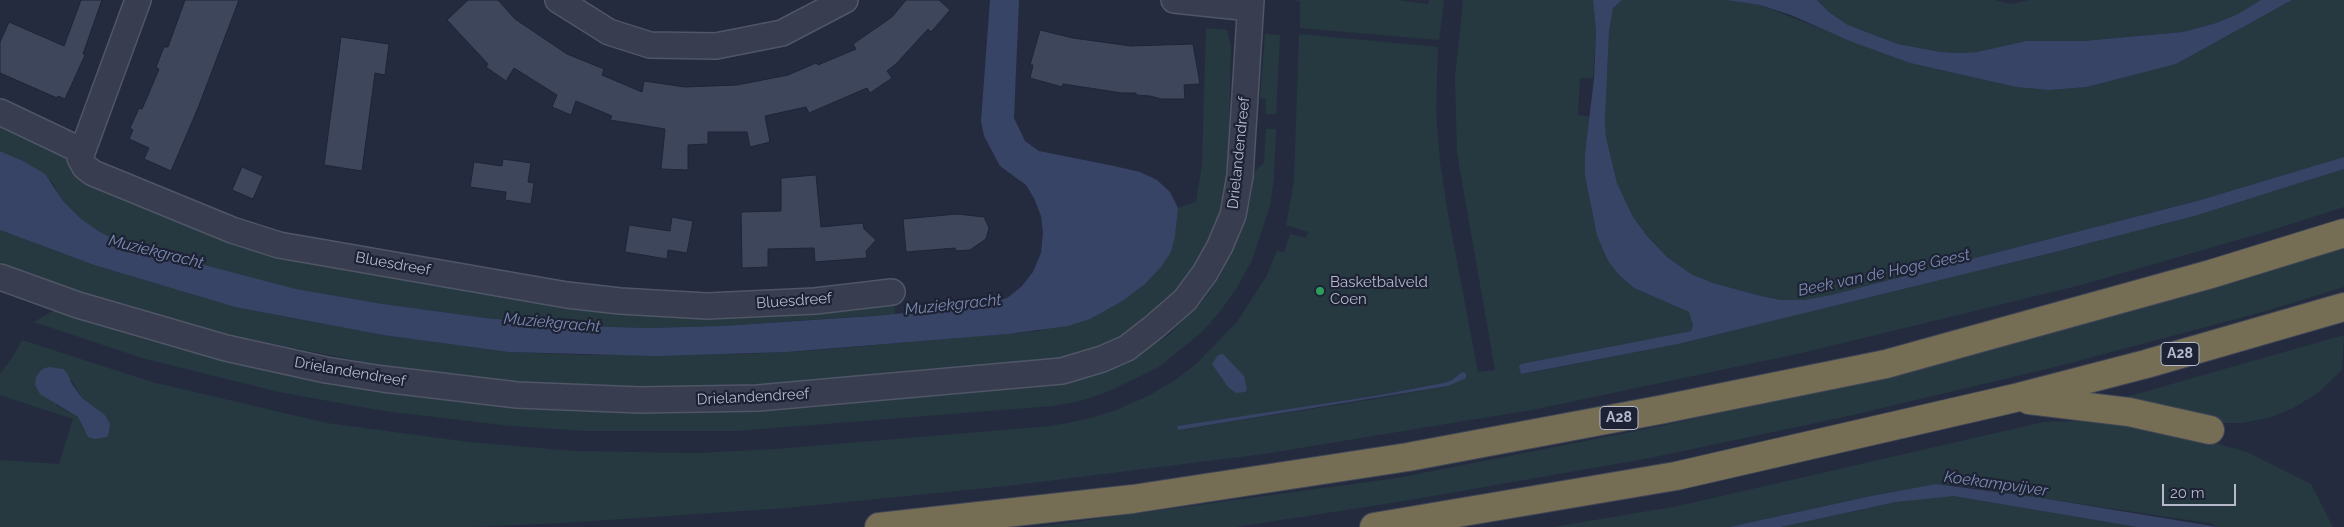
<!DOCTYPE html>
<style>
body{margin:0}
#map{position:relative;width:2344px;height:527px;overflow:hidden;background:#242b3f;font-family:Raleway,sans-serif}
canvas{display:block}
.scale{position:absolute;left:2162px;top:484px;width:74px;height:22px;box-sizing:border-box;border:2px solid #b5b9ca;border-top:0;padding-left:6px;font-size:15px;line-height:18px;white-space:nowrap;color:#b5b9ca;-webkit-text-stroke:4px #1d2334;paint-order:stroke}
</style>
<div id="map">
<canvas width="2344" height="527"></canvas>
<div class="scale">20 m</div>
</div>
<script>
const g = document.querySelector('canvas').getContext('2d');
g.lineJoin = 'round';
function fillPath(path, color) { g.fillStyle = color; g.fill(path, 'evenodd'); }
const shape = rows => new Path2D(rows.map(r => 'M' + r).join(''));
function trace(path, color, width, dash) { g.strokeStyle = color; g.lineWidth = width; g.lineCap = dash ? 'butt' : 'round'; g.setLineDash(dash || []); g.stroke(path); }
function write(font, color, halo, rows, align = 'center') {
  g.font = font + ' Raleway,sans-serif'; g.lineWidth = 4.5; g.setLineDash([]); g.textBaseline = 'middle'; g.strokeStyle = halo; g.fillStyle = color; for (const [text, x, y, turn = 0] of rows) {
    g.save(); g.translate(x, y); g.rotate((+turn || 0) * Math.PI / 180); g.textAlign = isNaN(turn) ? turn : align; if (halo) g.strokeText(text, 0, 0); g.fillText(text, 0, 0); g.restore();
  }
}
fillPath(shape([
 [1291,0,1396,0,1428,4,1429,0,1444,0,1439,40,1300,28,1300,1],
 [1463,0,1593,0,1596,31,1593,78,1580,78,1578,115,1591,117,1585,154,1585,176,1597,236,1608,261,1620,276,1634,288,1690,312,1694,321,1691,331,1687,332,1522,374,1678,344,2055,252,2198,215,2344,169,2344,207,2272,230,2081,285,1806,352,1537,409,1264,454,1007,486,787,508,563,523,471,527,0,527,0,460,59,464,73,419,0,395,0,374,14,355,22,340,152,382,327,423,469,442,574,451,697,453,776,449,1051,426,1087,419,1114,411,1150,395,1174,381,1197,363,1237,322,1266,277,1277,251,1284,252,1290,234,1306,238,1308,232,1286,225,1294,181,1299,34,1438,47,1436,112,1440,162,1448,214,1478,372,1495,370,1457,153,1455,78],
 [1462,372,1466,373,1448,386,1375,399,1178,430,1178,426,1374,396,1443,383,1452,380],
 [71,379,82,398,105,415,85,432,78,417,56,405],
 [1622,0,1726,0,1760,5,1910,63,2016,87,2049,90,2087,87,2176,64,2292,0,2344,0,2344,157,2197,201,1831,295,1804,300,1781,300,1761,296,1713,283,1691,274,1667,257,1647,236,1633,217,1617,183,1606,137,1605,121,1609,32,1613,8],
 [1817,0,1994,0,2011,4,2029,0,2261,0,2238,14,2216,23,2183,32,2083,41,2026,41,1977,52,1957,53,1941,52,1898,44,1848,25,1829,12],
 [1206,28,1227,30,1231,46,1228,173,1224,197,1210,241,1199,262,1170,299,1134,329,1092,349,1069,356,1046,360,808,382,735,386,588,386,515,382,390,367,238,337,154,315,72,289,0,262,0,230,94,265,235,307,383,335,508,352,586,355,742,354,806,351,1039,331,1124,300,1145,284,1162,266,1171,252,1175,237,1178,208,1196,202,1202,165],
 [1265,34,1280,35,1276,114,1265,114,1266,99,1260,98],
 [0,124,51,147,184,217,569,300,894,301,895,314,722,326,651,328,572,326,486,318,383,304,296,289,144,250,124,244,100,232,81,219,63,201,52,182,23,161,0,151],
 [1266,129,1276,129,1274,178,1270,206,1252,260,1238,286,1222,309,1203,331,1159,367,1107,392,1080,401,1052,406,737,431,586,431,511,426,384,411,279,392,142,358,34,322,54,310,147,340,283,374,386,393,513,407,587,412,736,412,811,407,1049,386,1075,381,1125,363,1169,335,1206,297,1221,275,1243,227,1250,202,1254,172,1264,163],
 [2344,248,2344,287,2266,311,2051,368,1844,417,1650,458,1404,501,1236,527,1037,527,1397,478,1646,429,1840,387,2048,334],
 [2344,335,2342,370,2318,393,2293,408,2272,417,2242,423,2218,423,2112,401],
 [2077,421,2112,423,2183,434,2247,452,2311,484,2333,527,2218,527,2209,523,1952,485,1936,484,1871,496,1729,527,1553,527,1678,506,2044,422],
 [1938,496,1953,496,2137,527,1781,527,1896,502]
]), '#263940');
fillPath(shape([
 [990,0,1019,0,1014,118,1025,141,1039,151,1114,166,1140,172,1157,180,1170,192,1178,208,1175,237,1171,252,1162,266,1145,284,1124,300,1090,319,1068,326,1008,334,787,352,656,356,508,352,383,335,235,307,94,265,0,230,0,151,23,161,45,174,63,201,81,219,100,232,124,244,296,289,383,304,486,318,572,326,651,328,722,326,873,316,980,306,1007,298,1021,287,1033,272,1041,253,1043,233,1041,216,1034,198,1026,185,1000,166,984,136,981,121],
 [1593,0,1622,0,1613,8,1609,32,1605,121,1606,137,1617,183,1633,217,1647,236,1667,257,1691,274,1713,283,1761,296,1781,300,1804,300,1831,295,2197,201,2344,157,2344,169,2198,215,2055,252,1678,344,1521,374,1519,367,1521,364,1687,332,1691,331,1693,325,1689,312,1634,288,1620,276,1608,261,1597,236,1585,176,1585,154,1594,79,1596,31],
 [1726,0,1817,0,1829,12,1848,25,1898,44,1941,52,1957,53,1977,52,2026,41,2083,41,2183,32,2216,23,2238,14,2261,0,2292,0,2176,64,2087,87,2049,90,2016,87,1910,63,1850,41,1791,15,1760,5],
 [1223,354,1244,376,1247,389,1245,392,1236,393,1228,387,1212,364,1218,355],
 [49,367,63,369,67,373,72,384,82,398,105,415,110,424,109,432,107,437,95,439,88,437,78,417,40,394,35,385,36,377,42,369],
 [1462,372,1466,373,1466,378,1448,386,1178,430,1177,426,1374,396,1443,383,1452,380],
 [1936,484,2041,498,2218,527,2137,527,1953,496,1896,502,1781,527,1729,527,1871,496]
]), '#384466');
const building = shape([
 [81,0,102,0,83,54,85,55,65,99,58,96,57,98,0,73,0,42,9,22,64,46,81,0],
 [185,0,239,0,198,108,171,171,144,159,149,148,129,139,133,130,130,128,139,108,142,109,149,93,159,69,156,67,164,47,168,47,185,0],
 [468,0,498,0,515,19,567,54,604,69,602,75,642,92,644,81,685,87,737,85,788,75,816,63,818,65,856,49,853,44,892,17,906,0,939,0,950,10,931,32,928,29,896,64,887,71,892,78,870,93,867,88,809,113,806,107,765,116,770,142,750,147,747,132,708,132,708,144,688,145,688,170,661,169,665,129,610,120,612,116,576,101,571,115,552,107,557,95,514,68,506,81,486,67,488,64,447,20,468,0],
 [1040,30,1073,38,1131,46,1193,44,1200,84,1184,85,1185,99,1161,99,1150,96,1136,95,1136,93,1122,93,1063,84,1062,87,1030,78,1033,65,1030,65,1040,30],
 [341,37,389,44,385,75,375,73,362,171,324,165,341,37],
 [503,159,531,163,528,182,534,183,531,204,505,200,506,192,470,187,474,162,502,166,503,159],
 [242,167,263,176,253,199,232,190,242,167],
 [816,175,821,227,863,223,864,229,876,240,866,251,867,258,815,262,814,248,768,249,768,267,742,268,741,212,781,211,781,178,816,175],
 [957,214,984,217,989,228,986,239,970,250,956,251,955,248,906,252,903,219,957,214],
 [672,217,693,221,687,253,668,250,667,259,625,252,629,225,670,231,672,217]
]);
fillPath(building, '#3e465c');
trace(building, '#1f2536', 1);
const street = shape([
 [138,0,80,158,85,167,93,173,232,230,279,245,567,295,620,301,707,306,815,301,892,292],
 [558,0,609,32,650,45,716,46,782,33,845,0],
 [1174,0,1250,8],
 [0,112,82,151],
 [0,277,78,305,226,348,326,370,383,379,517,395,640,400,758,398,1062,371,1102,359,1127,348,1154,327,1185,300,1205,273,1220,246,1233,215,1240,176,1251,0]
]);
const highway = shape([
 [2029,400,2129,412,2210,430],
 [879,527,1133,499,1408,457,1659,410,1886,364,2211,274,2344,233],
 [1374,527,1676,476,2015,398,2146,364,2344,307]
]);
trace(street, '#505667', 28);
trace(highway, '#404657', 30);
trace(street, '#383e4f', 25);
trace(highway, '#756e55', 28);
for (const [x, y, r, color] of [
 [1320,291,5,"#2e9e5b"]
]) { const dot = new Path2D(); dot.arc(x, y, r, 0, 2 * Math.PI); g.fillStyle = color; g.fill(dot); trace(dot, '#1d2334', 2); }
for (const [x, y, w] of [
 [2180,354,38],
 [1619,418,38]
]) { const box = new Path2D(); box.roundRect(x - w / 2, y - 11.5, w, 23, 4); g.fillStyle = '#1d2334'; g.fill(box); trace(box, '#b5b9ca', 1); }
write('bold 14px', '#b5b9ca', null, [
 ["A28",2180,354],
 ["A28",1619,418]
]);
write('15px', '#b5b9ca', '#1d2334', [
 ["Drielandendreef",1239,153,-84],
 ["Bluesdreef",393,264,10],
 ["Bluesdreef",794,301,-4],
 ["Drielandendreef",350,372,10],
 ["Drielandendreef",753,397,-3]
]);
write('15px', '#b5b9ca', '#1d2334', [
 ["Basketbalveld",1330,282],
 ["Coen",1330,299]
], 'left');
write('italic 16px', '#7c8ab2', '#1d2334', [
 ["Muziekgracht",156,252,14],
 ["Beek van de Hoge Geest",1884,273,-12],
 ["Muziekgracht",953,305,-6],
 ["Muziekgracht",552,323,5],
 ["Koekampvijver",1996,484,8]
]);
</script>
